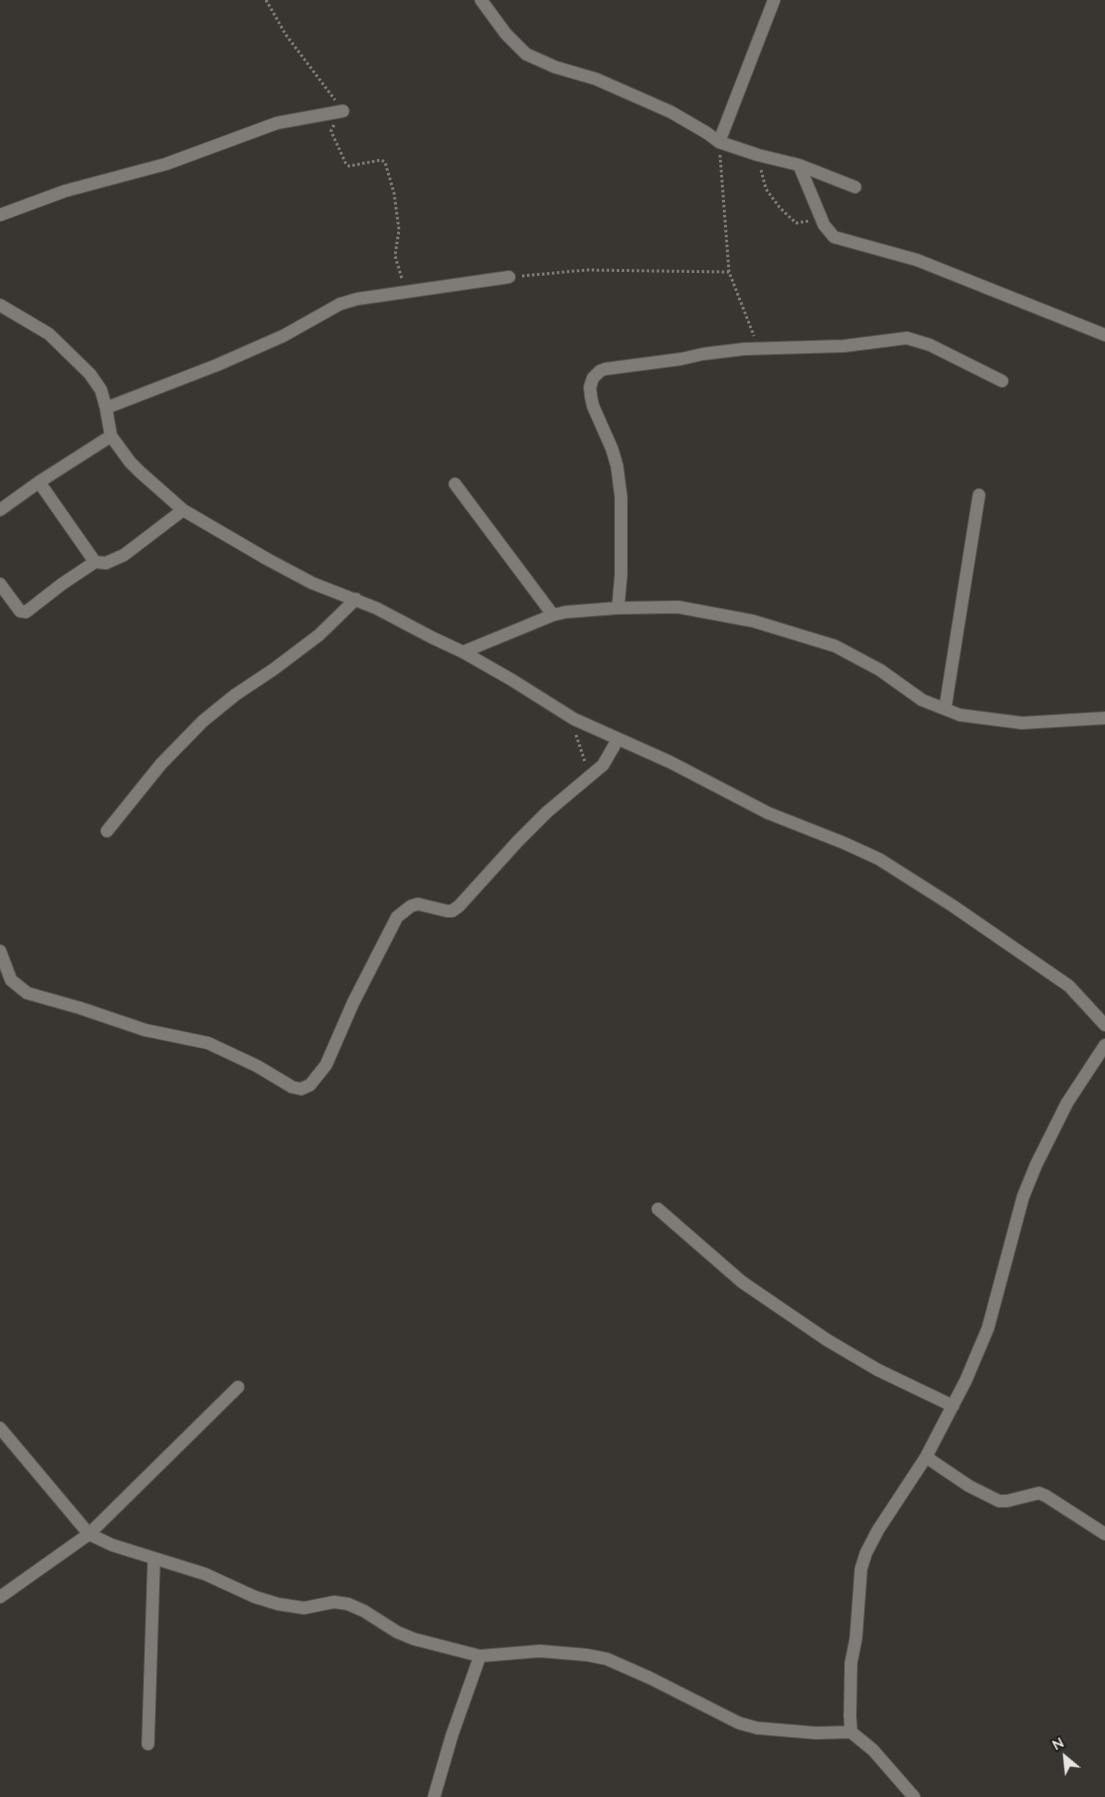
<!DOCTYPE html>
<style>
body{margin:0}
#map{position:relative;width:1105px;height:1797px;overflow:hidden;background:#393632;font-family:Mulish,sans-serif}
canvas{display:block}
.north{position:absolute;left:1040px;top:1732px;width:50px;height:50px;-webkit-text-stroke:4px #1f1e1c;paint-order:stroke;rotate:332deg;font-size:14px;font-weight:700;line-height:20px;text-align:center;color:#e6e4e1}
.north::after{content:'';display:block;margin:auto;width:18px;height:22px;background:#e6e4e1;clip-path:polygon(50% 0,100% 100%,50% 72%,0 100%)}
</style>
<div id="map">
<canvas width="1105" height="1797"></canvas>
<div class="north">N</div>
</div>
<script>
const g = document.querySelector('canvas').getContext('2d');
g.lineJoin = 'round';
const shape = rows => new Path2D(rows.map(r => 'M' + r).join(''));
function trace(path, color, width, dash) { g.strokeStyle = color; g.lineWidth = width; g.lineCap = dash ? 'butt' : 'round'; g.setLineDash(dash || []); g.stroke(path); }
const minor = shape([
 [481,0,506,34,526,54,555,67,596,79,671,112,707,133,719,142],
 [774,0,719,142,758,155,799,165,855,187],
 [799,165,824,225,834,237,917,260,1105,335],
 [0,215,65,191,166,164,277,123,343,111],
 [0,305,49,334,90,374,101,390,106,408,111,436,130,462,140,472,183,510,267,559,312,583,376,608,433,638,463,652,512,680,574,719,670,762,768,813,844,843,879,859,953,906,1069,986,1105,1025],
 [106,408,217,365,283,336,340,304,357,299,509,277],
 [39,482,95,562],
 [455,484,553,615],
 [0,510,39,482,111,436],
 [0,584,20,611,26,612,62,584,95,562,106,563,124,555,183,510],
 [618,608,621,575,621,497,617,466,612,449,593,406,591,397,590,387,593,378,600,371,605,369,681,359,703,354,744,349,844,346,907,338,930,345,1002,381],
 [463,652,553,615,566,612,618,608,678,607,753,621,835,646,880,670,922,700,960,715,1022,723,1105,718],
 [945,709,979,495],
 [107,831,161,764,203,721,235,695,274,669,319,635,356,599],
 [0,951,11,980,27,993,80,1008,145,1030,208,1043,257,1066,292,1087,301,1089,310,1085,326,1065,353,1003,397,917,411,906,418,904,447,911,452,911,459,906,518,841,547,812,603,765,618,739],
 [658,1209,742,1282,827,1340,878,1370,953,1406],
 [0,1428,89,1534,112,1545,205,1574,255,1597,278,1604,304,1608,334,1602,348,1604,364,1611,397,1632,414,1639,480,1656,540,1651,587,1655,607,1659,650,1678,739,1723,757,1728,816,1733,851,1732,873,1750,914,1797],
 [926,1457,969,1486,999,1501,1007,1501,1039,1493,1046,1496,1105,1534],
 [0,1597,89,1534,238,1387],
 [851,1732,850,1716,851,1663,856,1638,861,1569,866,1553,878,1530,926,1457,966,1380,988,1328,1023,1197,1036,1165,1067,1103,1105,1045],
 [148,1744,154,1558],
 [434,1797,452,1735,480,1656]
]);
trace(minor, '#575552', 14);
trace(shape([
 [266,0,286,35,335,100],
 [334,125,331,131,346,164,349,166,381,160,385,162,394,193,399,230,395,256,402,279],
 [720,155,729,272,754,336],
 [761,170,766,189,780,208,796,223,809,221],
 [522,276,586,270,729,272],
 [576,735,585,762]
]), '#7e7c78', 3, [2.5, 2.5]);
trace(minor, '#7f7b77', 12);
</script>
